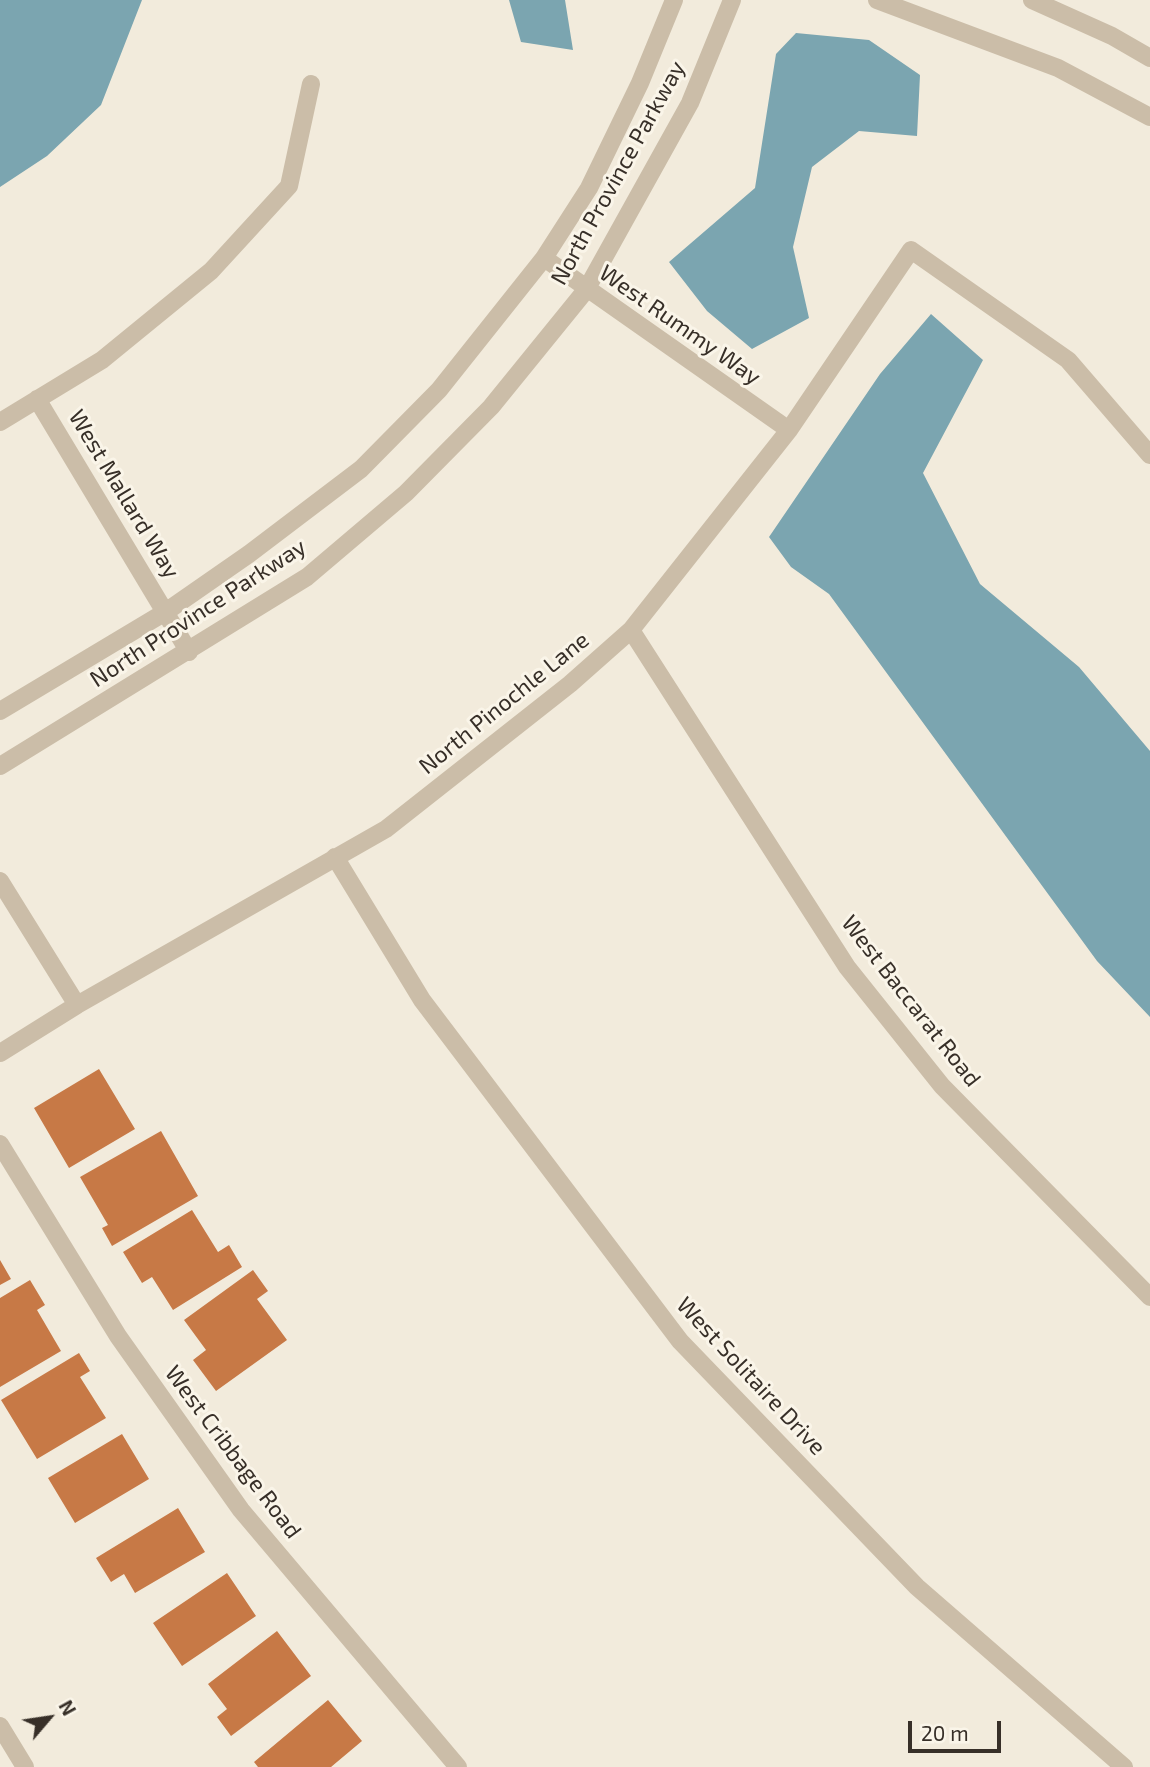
<!DOCTYPE html>
<style>
body{margin:0}
#map{position:relative;width:1150px;height:1767px;overflow:hidden;background:#f2ebdc;font-family:"Exo 2",sans-serif}
canvas{display:block}
.north{position:absolute;left:14px;top:1683px;width:70px;height:70px;-webkit-text-stroke:5px #faf5e9;paint-order:stroke;rotate:61deg;font-size:19px;font-weight:700;line-height:28px;text-align:center;color:#372f28}
.north::after{content:'';display:block;margin:auto;width:24px;height:32px;background:#372f28;clip-path:polygon(50% 0,100% 100%,50% 72%,0 100%)}
.scale{position:absolute;left:908px;top:1721px;width:93px;height:32px;box-sizing:border-box;border:4px solid #372f28;border-top:0;padding-left:9px;font-size:21px;line-height:24px;white-space:nowrap;color:#372f28;-webkit-text-stroke:5px #faf5e9;paint-order:stroke}
</style>
<div id="map">
<canvas width="1150" height="1767"></canvas>
<div class="north">N</div>
<div class="scale">20 m</div>
</div>
<script>
const g = document.querySelector('canvas').getContext('2d');
g.lineJoin = 'round';
function fillPath(path, color) { g.fillStyle = color; g.fill(path, 'evenodd'); }
const shape = rows => new Path2D(rows.map(r => 'M' + r).join(''));
function trace(path, color, width, dash) { g.strokeStyle = color; g.lineWidth = width; g.lineCap = dash ? 'butt' : 'round'; g.setLineDash(dash || []); g.stroke(path); }
function write(font, color, halo, rows, align = 'center') {
  g.font = font + ' "Exo 2",sans-serif'; g.lineWidth = 6; g.setLineDash([]); g.textBaseline = 'middle'; g.strokeStyle = halo; g.fillStyle = color; for (const [text, x, y, turn = 0] of rows) {
    g.save(); g.translate(x, y); g.rotate((+turn || 0) * Math.PI / 180); g.textAlign = isNaN(turn) ? turn : align; if (halo) g.strokeText(text, 0, 0); g.fillText(text, 0, 0); g.restore();
  }
}
fillPath(shape([
 [0,0,142,0,101,105,47,156,0,187],
 [509,0,565,0,573,50,521,42],
 [796,33,869,40,920,75,917,136,859,131,812,167,793,247,809,318,752,349,707,311,669,262,755,188,776,54],
 [931,314,983,360,923,473,980,584,1079,667,1150,751,1150,1017,1097,961,829,594,791,567,769,537,880,374]
]), '#7ba5b0');
fillPath(shape([
 [99,1069,135,1129,69,1168,34,1108],
 [161,1131,198,1196,112,1246,102,1228,108,1225,80,1177],
 [192,1210,218,1252,229,1245,242,1267,173,1310,152,1277,142,1283,123,1252],
 [0,1260,11,1279,0,1285],
 [253,1270,268,1291,257,1299,287,1340,216,1391,193,1360,206,1350,184,1320],
 [30,1280,45,1305,37,1310,61,1351,0,1387,0,1298],
 [79,1353,90,1371,80,1377,106,1418,37,1459,1,1400],
 [122,1434,149,1479,75,1523,48,1478],
 [178,1508,205,1552,135,1593,124,1574,111,1582,96,1558],
 [227,1573,256,1616,182,1666,153,1623],
 [277,1631,311,1676,231,1736,217,1717,227,1709,208,1684],
 [328,1700,362,1741,331,1767,258,1767,254,1762]
]), '#c77946');
trace(shape([
 [877,0,1058,68,1150,117],
 [1032,0,1112,36,1150,58],
 [544,258,789,430],
 [37,399,189,652],
 [0,422,102,360,211,271,289,186,311,84],
 [631,630,847,967,942,1086,1150,1297],
 [0,711,167,611,249,554,361,469,439,390,544,258,589,188,640,83,674,0],
 [0,766,307,577,406,493,491,407,586,290,690,103,732,0],
 [335,857,422,1000,680,1341,917,1587,1124,1767],
 [0,881,77,1005],
 [0,1053,77,1005,386,829,570,684,631,630,789,430,911,250,1068,360,1150,455],
 [0,1144,118,1336,241,1510,458,1767],
 [0,1726,25,1767]
]), '#cbbda8', 18);
write('23px', '#372f28', '#faf5e9', [
 ["North Province Parkway",618,173,-61],
 ["West Rummy Way",680,325,35],
 ["West Mallard Way",124,494,59],
 ["North Province Parkway",198,613,-33],
 ["North Pinochle Lane",504,703,-39],
 ["West Baccarat Road",911,1001,52],
 ["West Solitaire Drive",751,1376,47],
 ["West Cribbage Road",233,1452,53]
]);
</script>
